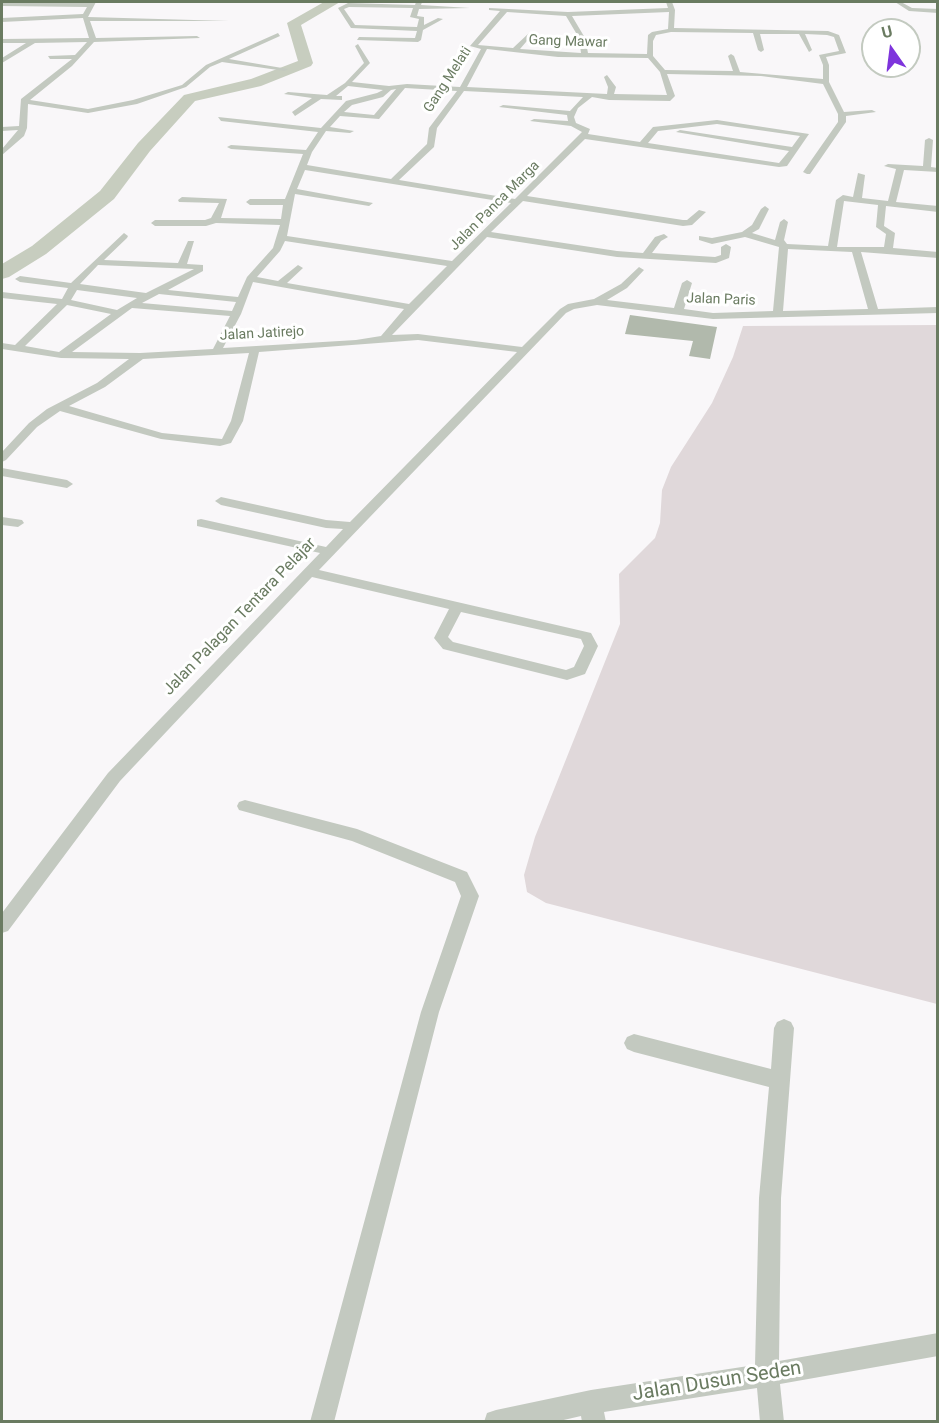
<!DOCTYPE html>
<style>
body{margin:0}
#map{position:relative;width:939px;height:1423px;overflow:hidden;background:#f9f7f9;font-family:Roboto,sans-serif}
canvas{display:block}
.frame{position:absolute;inset:0;border:3px solid #6a7b61;pointer-events:none}
.north{position:absolute;left:861px;top:18px;width:60px;height:60px;box-sizing:border-box;background:#fff;border:2px solid #c3cac0;border-radius:50%;rotate:346deg;font-size:16px;font-weight:700;line-height:24px;text-align:center;color:#6a7b61}
.north::after{content:'';display:block;margin:auto;width:21px;height:27px;background:#7e34dc;clip-path:polygon(50% 0,100% 100%,50% 72%,0 100%)}
</style>
<div id="map">
<canvas width="939" height="1423"></canvas>
<div class="frame"></div>
<div class="north">U</div>
</div>
<script>
const g = document.querySelector('canvas').getContext('2d');
g.lineJoin = 'round';
function fillPath(path, color) { g.fillStyle = color; g.fill(path, 'evenodd'); }
const shape = rows => new Path2D(rows.map(r => 'M' + r).join(''));
function write(font, color, halo, rows, align = 'center') {
  g.font = font + ' Roboto,sans-serif'; g.lineWidth = 6; g.setLineDash([]); g.textBaseline = 'middle'; g.strokeStyle = halo; g.fillStyle = color; for (const [text, x, y, turn = 0] of rows) {
    g.save(); g.translate(x, y); g.rotate((+turn || 0) * Math.PI / 180); g.textAlign = isNaN(turn) ? turn : align; if (halo) g.strokeText(text, 0, 0); g.fillText(text, 0, 0); g.restore();
  }
}
fillPath(shape([
 [937,325,937,1004,546,903,527,892,524,875,535,837,620,624,619,574,655,538,660,523,662,490,671,467,712,403,733,357,743,326]
]), '#e0d8da');
fillPath(shape([
 [324,2,340,2,301,25,313,63,311,66,261,86,195,101,150,151,114,199,46,254,9,277,2,279,2,264,32,246,100,191,138,143,184,95,251,79,298,61,287,23,324,2]
]), '#c7cdbf');
fillPath(shape([
 [630,315,717,327,710,359,689,356,693,341,625,334]
]), '#b1b9ac');
fillPath(shape([
 [2,2,96,2,88,17,229,21,90,21,96,38,197,36,200,38,94,42,72,66,30,100,88,109,133,100,182,85,206,65,278,33,280,36,229,59,288,69,285,71,222,62,210,67,186,87,137,104,88,113,28,104,27,128,24,136,2,155,2,149,18,130,2,131,2,127,19,126,21,99,72,59,50,59,48,56,75,55,87,42,35,43,2,63,2,58,26,43,2,43,2,39,89,38,83,18,2,22,2,18,83,14,87,7,2,6,2,2],
 [416,2,422,2,421,5,470,8,419,9,417,16,424,17,424,25,438,18,443,19,423,30,421,40,418,42,357,40,359,37,415,38,417,31,351,28,338,8,348,3,415,5,416,2],
 [349,7,413,8,410,17,419,19,417,27,355,25,344,9,349,7],
 [666,2,672,2,675,10,674,28,828,31,839,35,846,53,826,57,829,65,829,82,844,112,872,110,876,112,846,116,846,122,810,174,807,174,803,172,838,122,838,114,823,84,761,76,667,74,675,96,670,101,609,100,592,97,578,108,574,117,576,123,590,129,588,134,640,142,653,127,717,120,809,134,787,166,779,167,585,139,527,196,683,220,687,220,699,210,706,212,692,225,683,226,523,201,491,232,617,251,643,253,655,237,664,234,668,237,661,241,652,253,715,257,721,255,721,247,726,244,731,247,729,258,716,263,617,257,487,237,392,335,418,334,522,347,560,309,568,304,594,299,621,284,639,267,644,270,627,288,607,300,674,308,682,283,687,280,692,283,684,309,713,313,773,311,779,247,745,237,712,244,699,240,699,236,712,238,742,232,752,225,761,209,765,206,769,209,759,229,752,233,775,240,780,222,784,219,788,222,784,240,787,244,828,246,836,200,843,195,853,197,858,173,865,175,862,198,888,201,896,169,884,166,888,164,923,166,925,140,929,138,933,140,931,167,938,168,938,172,904,170,896,202,938,206,938,212,886,206,884,226,895,233,893,248,938,252,938,258,861,252,878,309,938,307,938,313,713,319,597,305,574,309,566,313,319,570,591,633,598,646,585,674,567,680,443,649,434,638,449,609,312,577,120,781,8,931,2,933,2,913,108,773,320,553,197,526,197,520,201,519,326,547,343,529,326,528,221,505,215,501,221,497,326,520,350,522,517,352,418,340,259,352,243,421,231,443,220,446,161,439,60,411,37,427,6,460,2,462,2,452,29,423,47,409,97,383,129,359,61,358,2,349,2,343,15,345,57,304,2,298,2,292,62,299,68,288,20,282,15,279,20,276,71,283,124,233,128,236,127,238,104,260,178,263,188,241,194,241,187,264,203,265,203,271,168,290,238,297,247,277,273,248,280,225,216,223,206,226,155,226,151,223,155,220,205,220,211,218,219,203,179,202,178,200,182,197,227,199,221,218,281,219,283,205,250,205,246,202,250,199,285,199,303,154,231,149,227,147,231,145,306,150,318,132,221,121,218,117,321,128,346,101,377,93,383,90,348,86,336,96,342,96,342,100,321,99,295,116,292,112,312,98,284,94,288,92,327,95,345,83,364,63,355,46,358,44,370,63,352,82,389,86,407,84,460,87,481,49,470,46,500,11,489,10,489,8,568,12,668,8,666,2],
 [507,12,566,16,579,38,581,53,520,49,532,35,529,33,513,48,478,45,507,12],
 [669,12,668,29,652,32,648,35,647,54,588,53,585,38,572,16,669,12],
 [671,32,753,33,758,50,761,52,764,50,760,34,799,34,809,52,812,50,805,34,827,35,834,37,839,51,819,55,823,65,823,79,740,72,734,56,731,54,728,56,733,71,665,70,653,56,653,41,656,35,671,32],
 [487,49,558,57,648,58,660,72,667,95,614,94,616,87,607,75,604,77,608,87,607,94,467,87,487,49],
 [405,88,457,91,429,128,427,144,391,179,307,165,312,152,326,131,350,133,354,131,330,127,340,116,379,119,405,88],
 [396,89,374,115,344,112,352,105,383,97,391,90,396,89],
 [464,91,583,97,570,111,503,105,499,107,567,115,568,121,534,119,530,121,571,126,582,132,515,199,399,180,434,147,437,128,464,91],
 [717,124,800,136,792,147,680,130,676,132,789,151,779,163,648,143,658,131,717,124],
 [305,170,393,184,511,203,452,261,287,236,295,194,369,206,373,203,297,189,305,170],
 [844,201,878,205,876,227,886,234,884,247,837,247,844,201],
 [285,241,447,266,409,304,287,283,303,268,298,265,278,281,257,277,280,251,285,241],
 [788,249,852,252,868,309,783,311,788,249],
 [98,265,194,269,146,293,80,284,98,265],
 [253,282,404,309,381,336,356,340,223,348,241,314,253,282],
 [77,290,137,298,117,310,71,300,77,290],
 [159,294,236,302,232,311,142,303,159,294],
 [67,305,111,314,59,352,25,346,67,305],
 [132,308,230,316,213,349,140,353,72,352,132,308],
 [249,353,231,421,222,439,162,433,69,406,105,387,143,359,249,353],
 [461,612,581,639,584,646,574,667,566,670,453,642,448,637,461,612],
 [895,2,901,2,912,8,938,9,938,13,909,11,895,2],
 [2,468,67,480,73,484,67,488,2,476,2,468],
 [2,517,22,520,24,523,18,527,2,525,2,517],
 [245,800,357,829,467,872,479,896,439,1012,334,1422,310,1422,421,1012,461,896,455,882,352,841,239,810,237,806,239,802,245,800],
 [784,1019,791,1022,794,1028,781,1198,779,1361,938,1333,938,1356,780,1384,784,1422,760,1422,757,1388,604,1412,606,1422,582,1422,581,1416,555,1422,484,1422,487,1413,496,1410,591,1390,755,1365,759,1198,769,1087,634,1052,627,1049,624,1043,627,1037,634,1034,771,1069,774,1028,777,1022,784,1019]
]), '#c3c9c0');
write('14px', '#6a7b61', '#fff', [
 ["Gang Mawar",568,42,2],
 ["Gang Melati",448,80,-57],
 ["Jalan Panca Marga",495,206,-45],
 ["Jalan Paris",721,300,2],
 ["Jalan Jatirejo",262,334,-3]
]);
write('16px', '#6a7b61', '#fff', [
 ["Jalan Palagan Tentara Pelajar",240,617,-46]
]);
write('20px', '#6a7b61', '#fff', [
 ["Jalan Dusun Seden",717,1382,-9]
]);
</script>
